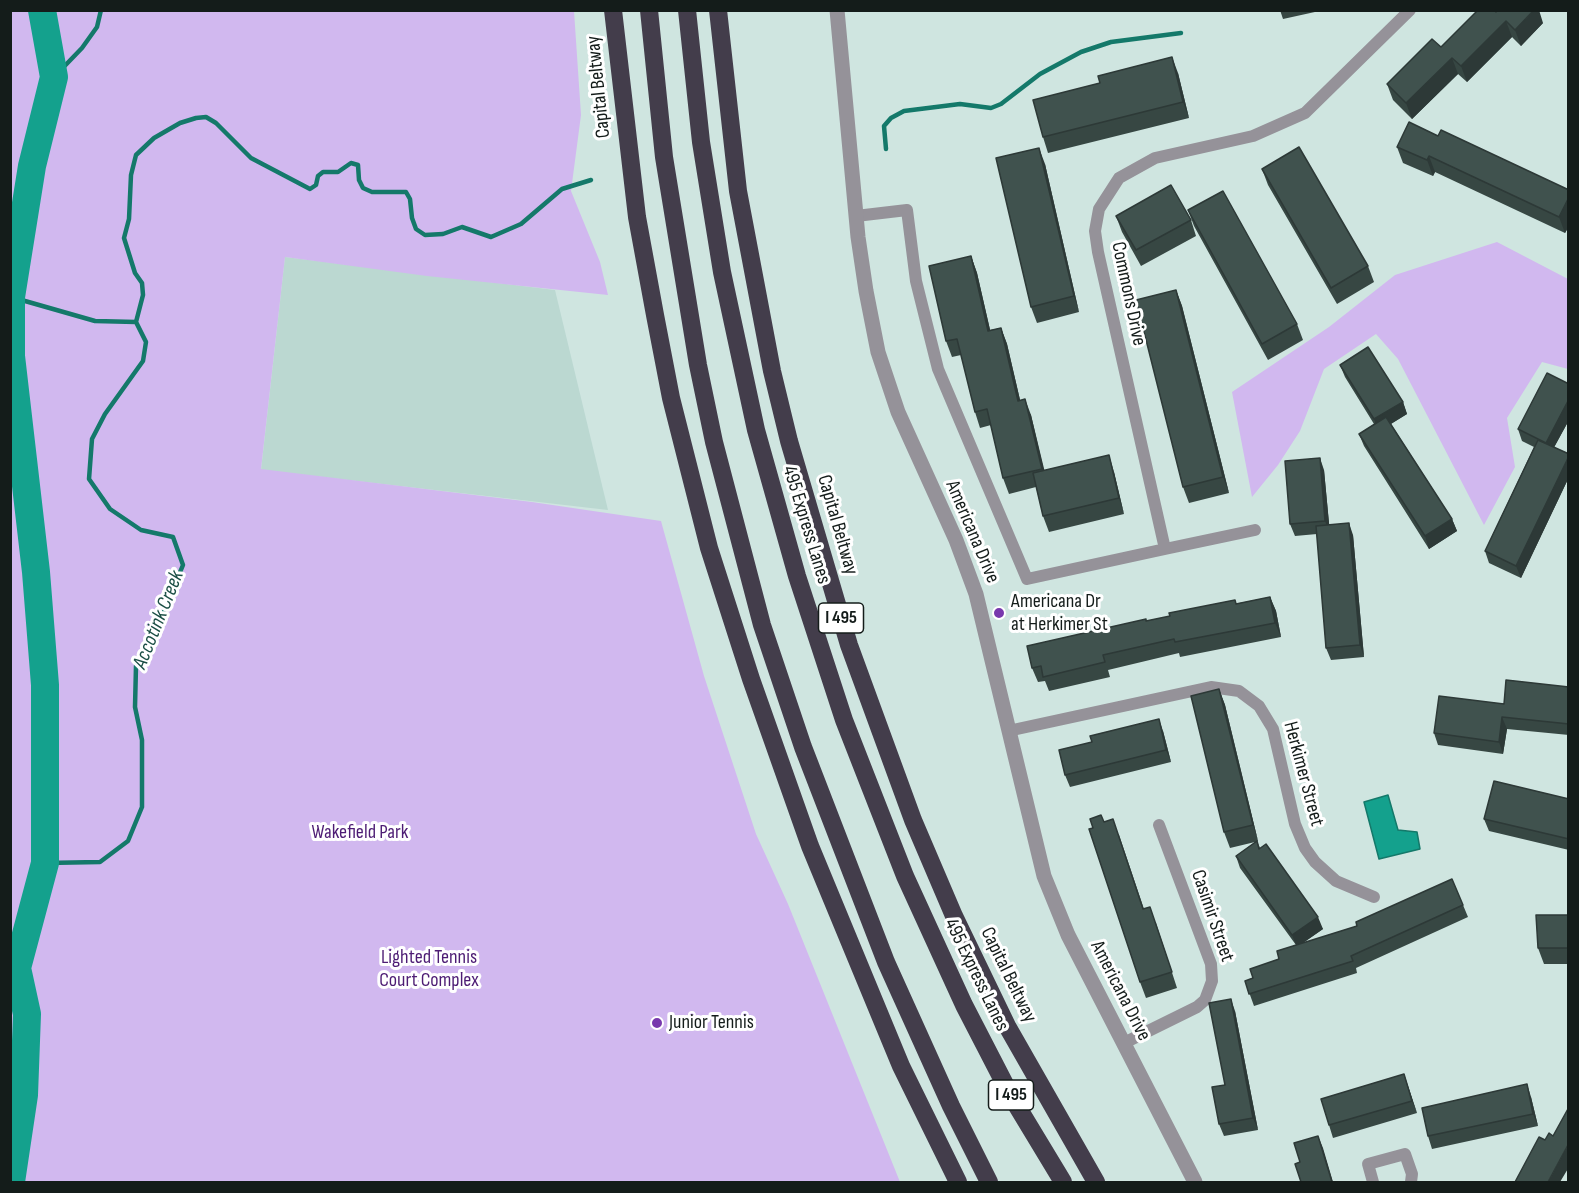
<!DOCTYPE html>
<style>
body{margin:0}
#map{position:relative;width:1579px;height:1193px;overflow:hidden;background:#cfe5e0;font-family:"Sofia Sans Condensed",sans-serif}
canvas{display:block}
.frame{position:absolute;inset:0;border:12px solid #141c1a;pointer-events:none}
</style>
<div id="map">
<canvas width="1579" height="1193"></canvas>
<div class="frame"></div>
</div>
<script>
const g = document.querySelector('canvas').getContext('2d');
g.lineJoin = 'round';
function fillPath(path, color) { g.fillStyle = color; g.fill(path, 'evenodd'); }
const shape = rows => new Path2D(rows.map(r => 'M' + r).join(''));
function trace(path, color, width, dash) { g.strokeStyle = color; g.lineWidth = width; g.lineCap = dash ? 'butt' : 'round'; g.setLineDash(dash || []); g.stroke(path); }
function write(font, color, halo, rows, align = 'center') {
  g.font = font + ' "Sofia Sans Condensed",sans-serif'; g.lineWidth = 6; g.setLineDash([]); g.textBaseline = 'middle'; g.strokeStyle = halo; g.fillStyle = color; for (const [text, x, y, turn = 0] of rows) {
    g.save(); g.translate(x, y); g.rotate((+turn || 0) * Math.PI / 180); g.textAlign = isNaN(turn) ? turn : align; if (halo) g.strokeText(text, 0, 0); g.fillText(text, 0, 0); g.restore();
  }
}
fillPath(shape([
 [285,257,555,290,608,510,261,470]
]), '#bbd8d1');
fillPath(shape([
 [10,11,574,11,581,115,571,191,600,262,608,295,427,276,285,257,261,469,532,502,661,521,704,676,756,834,788,904,900,1182,11,1182],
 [1497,242,1568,279,1568,369,1542,362,1507,418,1515,467,1484,525,1398,359,1376,334,1324,369,1300,431,1278,465,1252,497,1232,392,1329,327,1395,275]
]), '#d1b8ef');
const water = shape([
 [1388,795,1398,830,1417,832,1420,849,1379,859,1364,802,1388,795]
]);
fillPath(water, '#14a18d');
trace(water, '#14796a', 1.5);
trace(shape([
 [54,77,82,48,97,27,101,10],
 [886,149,884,126,891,118,904,111,960,104,991,108,1001,104,1040,74,1081,52,1111,42,1181,33],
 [11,297,95,321,136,322,146,342,143,361,105,414,92,439,89,479,110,509,141,530,173,537,183,565,159,623,136,666,135,707,142,740,142,807,128,841,100,862,45,863],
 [136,322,143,295,142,283,135,273,124,238,129,219,131,175,136,155,154,138,180,123,196,118,206,117,216,123,251,158,310,189,316,185,318,176,323,172,338,172,351,163,358,165,359,180,363,188,372,192,406,192,410,199,412,218,416,229,425,235,443,234,462,227,491,237,521,224,562,189,591,180]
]), '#14796a', 4.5);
trace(shape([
 [11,1182,24,1095,27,1014,17,968,45,863,45,685,36,572,11,356,11,297,32,166,54,77,42,10]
]), '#14a18d', 28);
trace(shape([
 [856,216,907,210,916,281,938,369,1027,579,1165,549],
 [1255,530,1165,549,1098,252,1095,231,1099,209,1119,178,1155,158,1253,136,1305,113,1410,10],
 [1008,731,1211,687,1239,691,1259,706,1273,729,1295,824,1305,848,1315,862,1336,881,1374,897],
 [1124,1043,1197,1007,1205,1000,1212,981,1211,964,1159,825],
 [1373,1182,1368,1164,1405,1154,1412,1174,1411,1182]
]), '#959299', 12);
trace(shape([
 [837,10,858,237,866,291,878,352,898,412,956,540,976,594,1044,876,1068,935,1195,1182]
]), '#959299', 15);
trace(shape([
 [613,10,637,217,655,315,671,398,709,548,751,679,810,846,901,1066,958,1182],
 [649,10,664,157,698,365,714,442,762,625,803,747,886,962,951,1106,989,1182],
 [687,10,701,142,722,272,756,430,797,576,844,720,905,876,964,1005,1011,1096,1063,1182],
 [718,10,738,191,772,371,789,441,849,645,913,820,954,916,1007,1026,1096,1182]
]), '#433d4b', 18);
fillPath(shape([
 [1280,10,1324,10,1283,19],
 [1496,12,1543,23,1521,46,1512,37,1467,82,1458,74,1412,119,1393,100,1387,84],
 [1178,73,1189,118,1048,153,1043,137],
 [1438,136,1569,190,1569,226,1565,233,1435,172,1433,176,1403,163,1397,147],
 [1045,164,1079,312,1037,323,1031,307],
 [1262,169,1368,266,1374,282,1337,304,1268,185],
 [1188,210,1297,324,1303,340,1268,360,1194,226],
 [1116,216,1191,220,1196,236,1141,266,1122,232],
 [971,256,977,273,990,330,1001,328,1007,344,1020,400,1031,415,1044,471,1114,472,1124,514,1049,532,1043,516,1036,487,1009,494,1003,478,991,425,980,428,975,412,961,355,952,357,946,341],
 [1176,290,1182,306,1229,493,1189,503,1183,487],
 [1340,365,1403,402,1407,414,1391,424,1452,519,1457,531,1429,549,1364,446,1359,434,1374,424,1345,377],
 [1569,384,1569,420,1554,447,1569,454,1569,477,1521,578,1489,563,1485,551,1534,447,1522,441,1518,429],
 [1324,470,1329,524,1353,535,1364,657,1331,660,1326,648,1317,534,1295,536,1290,524],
 [1270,597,1276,611,1281,637,1180,657,1179,653,1108,670,1110,677,1049,691,1045,681,1038,682,1032,668,1147,621],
 [1569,687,1569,735,1507,729,1503,754,1438,745,1434,733,1504,704],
 [1219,689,1225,705,1258,841,1257,841,1260,848,1323,929,1303,943,1463,905,1468,917,1356,968,1357,973,1254,1006,1245,981,1253,978,1279,959,1296,945,1240,868,1236,856,1255,842,1230,848,1224,832],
 [1163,731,1171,762,1070,787,1065,775],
 [1569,799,1569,850,1489,831,1484,819],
 [1104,822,1119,835,1144,909,1156,923,1177,988,1146,998,1140,982],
 [1569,915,1569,964,1544,964,1538,948],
 [1235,1011,1258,1130,1224,1136,1219,1124],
 [1404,1074,1417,1113,1333,1138,1329,1125],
 [1531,1097,1538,1126,1432,1149,1428,1136]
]), '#374743');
fillPath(shape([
 [1534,10,1539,10,1543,23,1521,46,1515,30],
 [1506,21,1512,37,1467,82,1461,66],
 [1172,57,1178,73,1189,118,1183,102],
 [1452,58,1458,74,1412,119,1406,103],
 [1039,148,1045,164,1079,312,1074,296],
 [1429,156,1435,172,1433,176,1427,160],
 [1569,197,1569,226,1565,233,1559,217],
 [971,256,977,273,994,347,988,331],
 [1176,290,1182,306,1229,493,1223,477],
 [1001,328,1007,344,1024,417,1018,401],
 [1025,399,1031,415,1048,485,1042,469],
 [1569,399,1569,420,1550,455,1546,443],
 [1403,402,1407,414,1379,431,1374,419],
 [1109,455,1114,472,1124,514,1119,498],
 [1569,456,1569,477,1521,578,1516,566],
 [1320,458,1324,470,1330,533,1325,521],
 [1452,519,1457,531,1429,549,1425,536],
 [1349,523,1353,535,1364,657,1360,645],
 [1270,597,1276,611,1281,637,1275,623],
 [1219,689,1225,705,1258,841,1253,825],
 [1502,717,1507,729,1503,754,1499,742],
 [1159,719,1163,731,1171,762,1166,750],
 [1318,917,1323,929,1297,947,1292,935],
 [1231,999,1235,1011,1258,1130,1253,1118],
 [1404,1074,1417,1113,1412,1101],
 [1527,1084,1531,1097,1538,1126,1533,1114],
 [1318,1136,1323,1148,1333,1182,1332,1182],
 [1569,1143,1569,1167,1560,1182,1548,1182]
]), '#2d3937');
const building = shape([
 [1478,10,1494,10,1496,12,1497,10,1534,10,1515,30,1506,21,1461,66,1452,58,1406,103,1387,84,1432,39,1441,47,1478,10],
 [1172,57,1183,102,1043,137,1033,100,1100,83,1098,76,1172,57],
 [1409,122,1438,136,1441,130,1569,190,1569,197,1559,217,1429,156,1427,160,1397,147,1409,122],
 [1299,147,1368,266,1331,288,1262,169,1299,147],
 [1039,148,1074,296,1031,307,996,158,1039,148],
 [1171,185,1191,220,1136,250,1116,216,1171,185],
 [1223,191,1297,324,1262,344,1188,210,1223,191],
 [971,256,988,331,1001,328,1018,401,1025,399,1042,469,1003,478,987,409,975,412,957,339,946,341,929,266,971,256],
 [1176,290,1223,477,1183,487,1136,300,1176,290],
 [1368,347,1403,402,1374,419,1340,365,1368,347],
 [1547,373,1569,384,1569,399,1546,443,1518,429,1547,373],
 [1386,417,1452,519,1425,536,1359,434,1386,417],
 [1538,440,1569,454,1569,456,1516,566,1485,551,1538,440],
 [1109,455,1119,498,1043,516,1033,473,1109,455],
 [1320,458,1325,521,1290,524,1285,461,1320,458],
 [1349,523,1360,645,1326,648,1316,526,1349,523],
 [1270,597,1275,623,1175,642,1174,639,1103,655,1105,662,1043,677,1041,666,1032,668,1027,646,1146,619,1146,621,1170,616,1169,613,1235,600,1236,604,1270,597],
 [1506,680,1569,687,1569,724,1502,717,1499,742,1434,733,1439,696,1504,704,1506,680],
 [1219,689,1253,825,1224,832,1191,696,1219,689],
 [1159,719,1166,750,1065,775,1059,750,1092,742,1090,736,1159,719],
 [1494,781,1569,799,1569,839,1484,819,1494,781],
 [1101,815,1104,822,1113,819,1143,909,1150,907,1172,972,1140,982,1089,829,1093,828,1090,819,1101,815],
 [1257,841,1259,849,1266,844,1318,917,1292,935,1236,856,1257,841],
 [1452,879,1463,905,1351,956,1353,961,1249,994,1245,981,1253,978,1250,969,1279,959,1277,951,1357,926,1356,922,1452,879],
 [1536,915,1569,915,1569,948,1538,948,1536,915],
 [1231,999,1253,1118,1219,1124,1212,1087,1225,1085,1209,1003,1231,999],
 [1404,1074,1412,1101,1329,1125,1321,1099,1404,1074],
 [1527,1084,1533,1114,1428,1136,1422,1108,1527,1084],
 [1569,1107,1569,1143,1548,1182,1515,1182,1539,1137,1545,1140,1549,1133,1553,1136,1569,1107],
 [1318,1136,1332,1182,1301,1182,1295,1164,1300,1162,1294,1143,1318,1136]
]);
fillPath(building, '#40524e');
trace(building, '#2d3937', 1.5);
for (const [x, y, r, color] of [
 [999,613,6,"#7838ad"],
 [657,1023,6,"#7838ad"]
]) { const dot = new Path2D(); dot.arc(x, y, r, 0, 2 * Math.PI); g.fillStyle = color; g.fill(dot); trace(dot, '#fff', 2); }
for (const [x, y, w] of [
 [841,618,45],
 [1011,1095,45]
]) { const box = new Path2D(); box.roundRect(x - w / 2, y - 15, w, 30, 4.5); g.fillStyle = '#fff'; g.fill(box); trace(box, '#141c1a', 1.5); }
write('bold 18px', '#141c1a', null, [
 ["I 495",841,618],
 ["I 495",1011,1095]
]);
write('20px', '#141c1a', '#fff', [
 ["Capital Beltway",599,87,-96],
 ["Commons Drive",1128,294,78],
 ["495 Express Lanes",806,525,73],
 ["Capital Beltway",837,525,74],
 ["Americana Drive",972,532,67],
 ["Herkimer Street",1303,774,75],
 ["Casimir Street",1212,916,71],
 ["495 Express Lanes",976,975,64],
 ["Capital Beltway",1008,975,64],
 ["Americana Drive",1120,991,63]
]);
write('20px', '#141c1a', '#fff', [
 ["Americana Dr",1011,602],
 ["at Herkimer St",1011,625],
 ["Junior Tennis",669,1023]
], 'left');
write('20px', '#4d1c74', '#fff', [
 ["Wakefield Park",360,833],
 ["Lighted Tennis",429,958],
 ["Court Complex",429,981]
]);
write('italic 21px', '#1c4f46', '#fff', [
 ["Accotink Creek",159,620,-68]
]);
</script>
